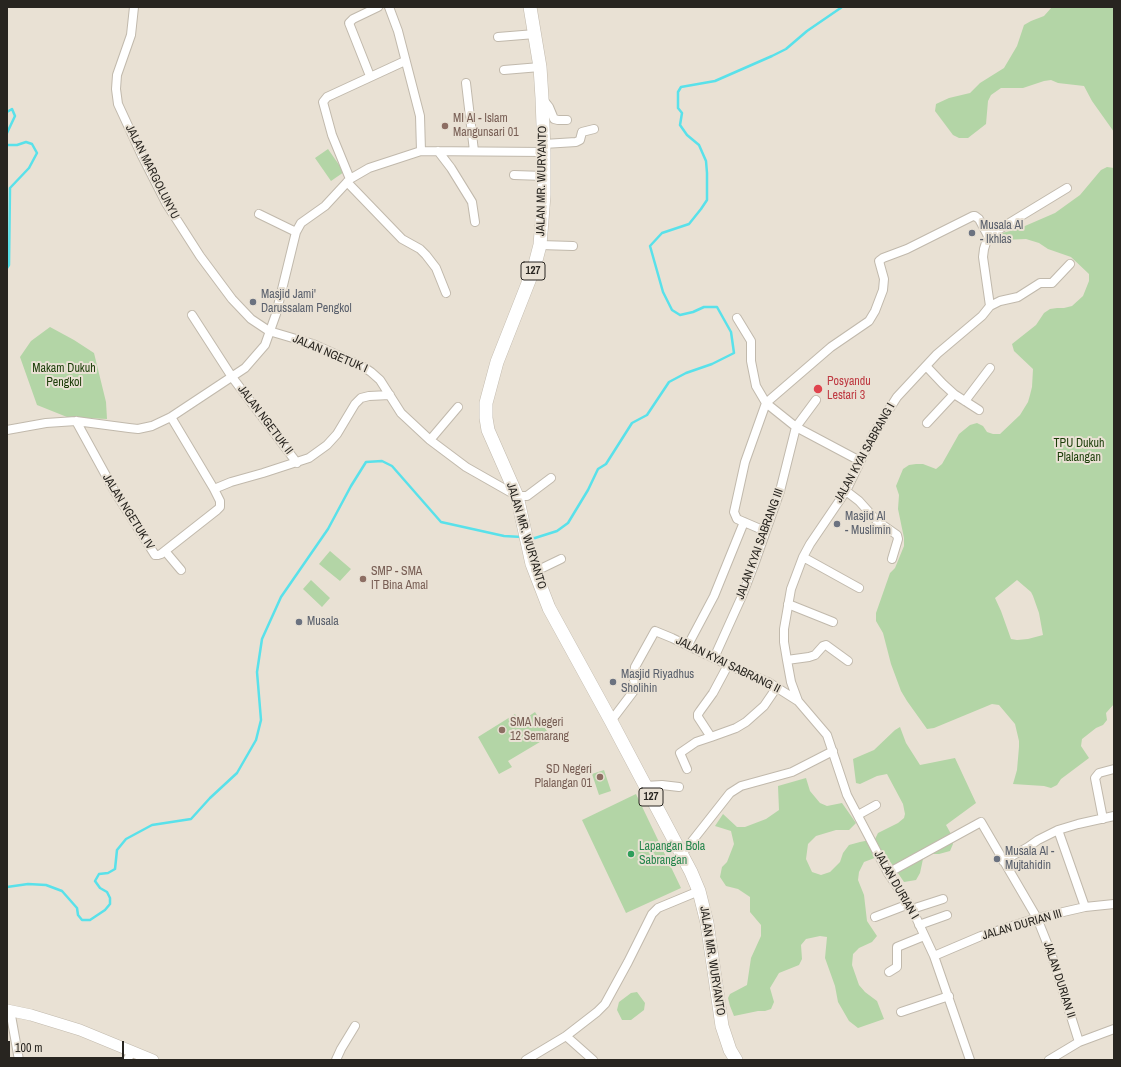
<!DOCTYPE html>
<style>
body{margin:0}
#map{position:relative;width:1121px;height:1067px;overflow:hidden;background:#e9e1d4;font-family:"Archivo Narrow",sans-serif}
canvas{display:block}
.frame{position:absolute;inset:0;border:8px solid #282520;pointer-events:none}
.scale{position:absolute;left:8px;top:1041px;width:116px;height:18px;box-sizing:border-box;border:2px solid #282520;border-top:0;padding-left:5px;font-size:12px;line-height:14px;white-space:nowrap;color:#282520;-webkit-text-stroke:3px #e9e1d4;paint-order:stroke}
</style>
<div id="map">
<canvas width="1121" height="1067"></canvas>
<div class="frame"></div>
<div class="scale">100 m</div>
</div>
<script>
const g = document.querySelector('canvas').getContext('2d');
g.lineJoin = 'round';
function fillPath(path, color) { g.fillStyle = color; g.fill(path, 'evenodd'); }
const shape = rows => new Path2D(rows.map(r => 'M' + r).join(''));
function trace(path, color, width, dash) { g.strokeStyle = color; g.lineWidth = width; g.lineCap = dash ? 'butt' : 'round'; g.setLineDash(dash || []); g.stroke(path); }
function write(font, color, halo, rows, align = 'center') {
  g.font = font + ' "Archivo Narrow",sans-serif'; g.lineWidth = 4; g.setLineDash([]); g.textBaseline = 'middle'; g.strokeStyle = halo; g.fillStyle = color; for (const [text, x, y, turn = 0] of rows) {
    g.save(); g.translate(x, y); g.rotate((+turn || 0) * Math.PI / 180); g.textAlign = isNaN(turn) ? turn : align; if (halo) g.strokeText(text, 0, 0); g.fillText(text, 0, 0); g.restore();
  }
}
fillPath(shape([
 [1052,7,1114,7,1114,132,1092,101,1084,86,1058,83,1051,80,1044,81,1023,88,1001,88,991,95,988,101,986,124,968,138,959,138,953,135,935,111,936,104,949,98,970,93,980,83,1004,68,1017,46,1024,25,1031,21,1044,16],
 [328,149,344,172,331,181,315,158],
 [1107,167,1114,168,1114,704,1106,713,1107,720,1103,725,1096,728,1082,739,1081,746,1089,758,1061,779,1057,785,1051,788,1044,786,1013,784,1017,770,1019,747,1019,741,1015,724,999,705,992,704,934,728,927,729,907,701,901,691,891,664,883,633,876,621,876,613,890,573,895,568,904,546,904,538,898,509,899,495,896,486,903,469,909,465,916,464,923,464,936,469,942,464,959,434,970,425,977,423,983,426,987,432,993,434,1000,434,1020,415,1028,402,1030,395,1032,387,1033,369,1014,351,1012,344,1036,325,1044,313,1050,309,1057,308,1064,308,1072,306,1083,296,1089,281,1089,274,1071,257,1048,249,1039,243,1026,239,1002,240,1001,237,1002,233,1018,229,1055,213,1080,195,1101,170],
 [1017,580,1031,592,1033,596,1039,613,1043,635,1028,639,1017,640,1011,639,1001,611,995,598],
 [50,327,74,340,94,353,106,402,107,419,67,417,37,405,20,357,31,341],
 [330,551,351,569,340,581,319,564],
 [311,580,330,598,322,607,303,589],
 [535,712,550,736,508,761,512,767,499,774,478,737,515,714,520,722],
 [900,727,906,743,920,765,955,758,976,803,946,825,951,834,953,844,950,851,939,854,931,854,923,859,920,873,916,880,904,882,885,854,864,862,859,872,858,880,864,895,867,921,877,936,872,942,859,948,853,954,852,965,859,985,865,992,877,1001,884,1019,858,1028,849,1021,838,1002,835,986,825,958,827,937,820,936,806,939,801,945,802,959,799,965,779,973,770,988,774,1002,771,1009,765,1011,758,1011,734,1016,730,1006,728,998,730,994,747,985,751,958,761,936,761,925,750,912,750,897,738,889,726,886,720,877,722,867,727,862,734,844,731,831,715,826,723,814,737,827,745,827,766,819,779,810,778,786,806,778,810,791,820,803,827,806,842,803,856,823,849,830,836,830,816,836,808,844,806,859,812,872,821,875,830,872,840,862,843,853,849,845,860,842,875,839,878,833,898,823,904,818,905,814,903,804,887,774,877,776,860,784,856,783,853,759,874,750,895,730],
 [604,770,611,791,599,795,592,774],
 [636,794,681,888,626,913,582,820],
 [637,992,645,1003,644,1010,631,1020,622,1020,617,1010,619,1002,631,993]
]), '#b3d5a6');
trace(shape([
 [7,112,12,109,15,116,7,133],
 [7,145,17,145,26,142,32,144,37,153,29,168,10,188,9,265,7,268],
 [531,538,535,538,557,531,568,523,588,490,598,469,606,464,632,423,647,415,669,382,686,373,712,364,734,353,731,332,717,307,704,307,693,312,680,315,672,310,663,292,650,246,662,233,689,224,701,209,707,200,707,173,706,161,699,145,687,135,680,125,682,113,678,108,678,92,681,87,715,81,772,56,786,49,807,31,842,7],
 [7,887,28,884,46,885,62,891,77,908,78,915,82,920,90,920,105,910,110,904,110,898,107,892,100,888,95,881,99,874,108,873,115,869,117,850,126,839,152,825,191,819,210,798,237,773,256,740,261,720,257,672,262,639,281,597,328,529,351,486,366,462,382,461,392,466,441,522,504,536,522,537]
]), '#59e1ea', 2.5);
const street = shape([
 [134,7,131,35,117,75,116,89,118,104,142,156,166,203,200,256,232,299,251,319,269,331,313,344,362,366,371,372,380,380,401,413,430,440,466,467,517,496,527,496,551,478],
 [389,7,398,31,420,116,421,151],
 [498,37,535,34],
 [504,70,540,67],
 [370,76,349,23,353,19,378,7],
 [466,83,474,151],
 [542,98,549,107,554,119,558,120,567,120],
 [544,144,576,142,580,140,582,132,594,129],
 [438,151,451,168,472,202,475,222],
 [514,175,544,176],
 [350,179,332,135,323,102,327,97,405,61],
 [347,182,402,239,420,249,426,255,436,268,446,293],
 [259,214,296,232],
 [540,245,573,246],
 [990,306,983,257,984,249,988,236,1067,188],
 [192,315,232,377,297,463],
 [737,318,751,341,751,361,756,386,766,403,796,427,860,461],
 [926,366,943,384,954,394,979,410],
 [965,401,990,368],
 [766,403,831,347,869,321,875,311,883,290,884,279,879,261,883,258,907,249,973,216,975,216,979,219,988,236],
 [76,421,115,492,155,555,158,555,161,554,217,510,220,507,220,501,214,489,171,417],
 [927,423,954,394],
 [7,430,46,423,76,421,129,428,138,429,152,426,171,417,245,368,265,345,276,314,296,232,301,223,325,206,350,179,369,168,421,151,544,152],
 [430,440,458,407],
 [214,489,231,482,263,473,309,458,327,445,337,434,355,404,361,398,369,396,390,395],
 [846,491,859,501,877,521,897,535,898,539,892,559],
 [765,531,737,519,734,512,745,462,766,403],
 [165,551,181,570],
 [803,557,859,588],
 [534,572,561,559],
 [788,604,833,622],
 [688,645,714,596,744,522],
 [714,658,742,596,754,565,780,491,796,427,816,400],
 [787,660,809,657,815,655,823,646,826,645,848,661],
 [611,721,633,692,635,667,655,631,672,638,728,665,768,682,798,701],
 [711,737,736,728,746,722,764,706,777,687],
 [687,769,680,753,696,742,711,737,698,717,698,714,700,711,713,693,728,665],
 [645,786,662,785,679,787],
 [858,815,876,805],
 [1103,819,1095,778,1099,773,1114,769],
 [1058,830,1085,907],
 [682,854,730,793,741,786,792,772,833,751],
 [1003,861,1028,847,1038,840,1058,830,1078,824,1114,816],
 [888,873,981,822,1037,918,1051,953,1079,1042],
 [912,909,943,899],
 [875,917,909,904],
 [919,925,947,915],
 [934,956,981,936,1037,918,1085,907,1114,904],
 [889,972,897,967,897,947,924,936],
 [10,1010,19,1060],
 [901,1012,949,996],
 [566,1036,593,1060],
 [127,1060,132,1052],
 [336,1060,341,1049,355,1026],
 [526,1060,566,1036,597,1012,605,1004,628,962,652,914,658,908,699,891],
 [970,1060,934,956,912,909,888,873,847,795,827,735,798,701,791,682,787,660,784,642,784,629,791,589,803,557,810,544,846,491,874,433,897,397,937,354,982,316,990,306,1000,301,1018,297,1040,283,1052,283,1070,264],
 [1049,1060,1079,1042,1114,1029]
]);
const secondary = shape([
 [7,1010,31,1015,80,1030,153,1060]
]);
const primary = shape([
 [530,7,540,67,542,98,544,152,544,195,540,245,534,268,497,362,486,403,486,418,488,430,517,496,532,564,549,608,611,721,691,872,699,891,707,923,722,1026,730,1050,736,1060]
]);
trace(street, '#c1b9ac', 10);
trace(secondary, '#c1b9ac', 12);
trace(primary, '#c1b9ac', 14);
trace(street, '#fff', 8);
trace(secondary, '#fff', 11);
trace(primary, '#fff', 13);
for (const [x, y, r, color] of [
 [445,126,4,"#8d6e63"],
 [972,233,4,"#6b7280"],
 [253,302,4,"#6b7280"],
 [818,389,5,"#e0444e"],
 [837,524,4,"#6b7280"],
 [363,579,4,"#8d6e63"],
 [299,622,4,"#6b7280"],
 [613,682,4,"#6b7280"],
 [502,730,4,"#8d6e63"],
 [600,777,4,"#8d6e63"],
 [631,854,4,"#2e9e5b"],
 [997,859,4,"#6b7280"]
]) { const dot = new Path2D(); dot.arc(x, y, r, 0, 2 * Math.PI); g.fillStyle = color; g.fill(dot); trace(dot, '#e9e1d4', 1.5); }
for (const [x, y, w] of [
 [533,271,24],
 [651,797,24]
]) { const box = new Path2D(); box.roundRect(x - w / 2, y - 9, w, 18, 3); g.fillStyle = '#e9e1d4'; g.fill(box); trace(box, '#282520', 1); }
write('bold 11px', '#282520', null, [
 ["127",533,271],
 ["127",651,797]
]);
write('12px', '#785e54', '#e9e1d4', [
 ["MI Al - Islam",453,119],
 ["Mangunsari 01",453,133],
 ["SMP - SMA",371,572],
 ["IT Bina Amal",371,586],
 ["SMA Negeri",510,723],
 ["12 Semarang",510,737],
 ["SD Negeri",592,770,"right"],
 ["Plalangan 01",592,784,"right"]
], 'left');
write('12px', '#282520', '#e9e1d4', [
 ["JALAN MARGOLUNYU",152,172,63],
 ["JALAN MR. WURYANTO",542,181,-89],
 ["JALAN NGETUK I",330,354,23],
 ["JALAN NGETUK II",265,420,53],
 ["JALAN KYAI SABRANG I",865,453,-61],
 ["JALAN NGETUK IV",128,512,58],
 ["JALAN MR. WURYANTO",526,536,73],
 ["JALAN KYAI SABRANG III",760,544,-70],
 ["JALAN KYAI SABRANG II",728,665,26],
 ["JALAN DURIAN I",896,885,60],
 ["JALAN DURIAN III",1022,925,-16],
 ["JALAN MR. WURYANTO",712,961,81],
 ["JALAN DURIAN II",1059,980,72]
]);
write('12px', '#5b616d', '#e9e1d4', [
 ["Musala Al",980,226],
 ["- Ikhlas",980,240],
 ["Masjid Jami'",261,295],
 ["Darussalam Pengkol",261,309],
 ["Masjid Al",845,517],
 ["- Muslimin",845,531],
 ["Musala",307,622],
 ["Masjid Riyadhus",621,675],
 ["Sholihin",621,689],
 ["Musala Al -",1005,852],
 ["Mujtahidin",1005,866]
], 'left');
write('12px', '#1b3d08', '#e9e1d4', [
 ["Makam Dukuh",64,369],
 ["Pengkol",64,383],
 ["TPU Dukuh",1079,444],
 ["Plalangan",1079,458]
]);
write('12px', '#be3a42', '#e9e1d4', [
 ["Posyandu",827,382],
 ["Lestari 3",827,396]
], 'left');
write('12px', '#27864d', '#e9e1d4', [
 ["Lapangan Bola",639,847],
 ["Sabrangan",639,861]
], 'left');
</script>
